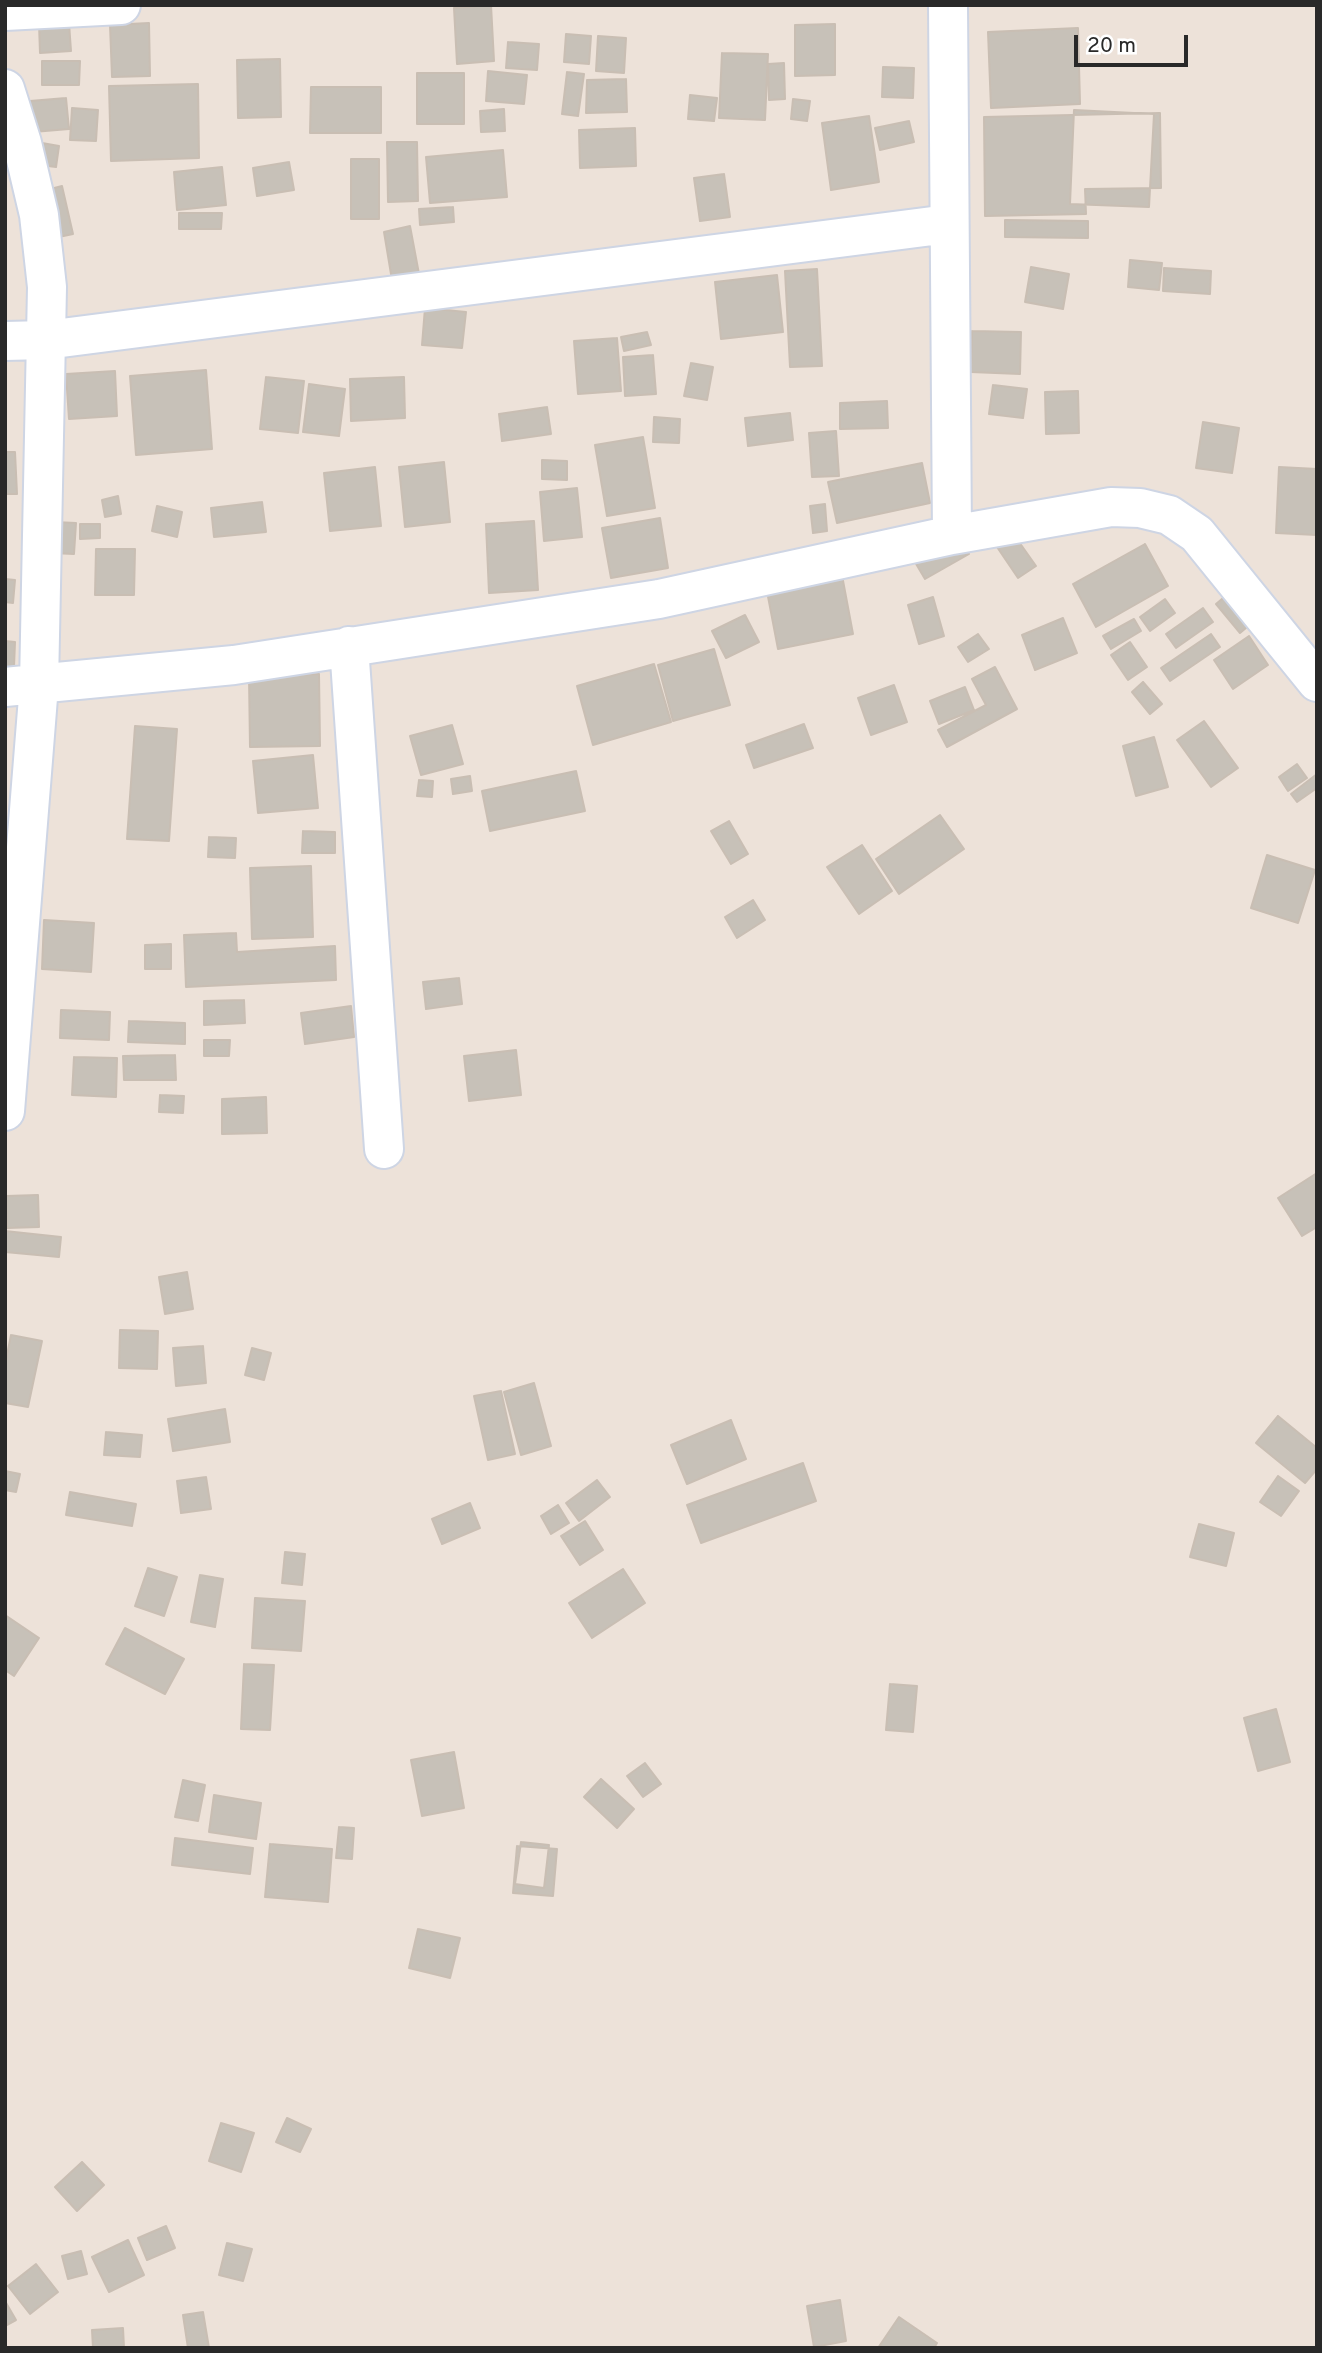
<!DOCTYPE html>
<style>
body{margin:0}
#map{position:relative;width:1322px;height:2353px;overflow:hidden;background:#ede2d9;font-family:Overpass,sans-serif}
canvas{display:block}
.frame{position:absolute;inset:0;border:7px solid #292929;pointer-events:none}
.scale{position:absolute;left:1074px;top:35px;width:114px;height:32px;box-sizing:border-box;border:4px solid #292929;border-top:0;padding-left:9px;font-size:21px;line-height:24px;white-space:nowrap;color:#292929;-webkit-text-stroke:5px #fff;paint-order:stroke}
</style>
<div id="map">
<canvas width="1322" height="2353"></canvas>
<div class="frame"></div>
<div class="scale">20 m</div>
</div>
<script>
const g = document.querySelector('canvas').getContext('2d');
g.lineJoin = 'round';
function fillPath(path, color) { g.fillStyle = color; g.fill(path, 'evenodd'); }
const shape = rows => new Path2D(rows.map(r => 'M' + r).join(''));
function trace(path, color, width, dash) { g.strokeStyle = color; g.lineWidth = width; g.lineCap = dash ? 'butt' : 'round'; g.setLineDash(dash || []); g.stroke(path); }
const building = shape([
 [491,5,494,61,457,64,454,8,491,5],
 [69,23,71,51,40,53,39,24,69,23],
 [149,23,150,76,112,77,110,25,149,23],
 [835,24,835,75,795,76,795,25,835,24],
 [1078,28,1080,104,991,108,988,32,1078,28],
 [566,34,591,36,589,64,564,62,566,34],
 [598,36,626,38,624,73,596,71,598,36],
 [508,42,539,44,537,70,506,68,508,42],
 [722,53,768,54,765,120,719,118,722,53],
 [280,59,281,117,238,118,237,60,280,59],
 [42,61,80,61,79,85,42,85,42,61],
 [784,63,785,99,769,100,768,64,784,63],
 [883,67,914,68,913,98,882,97,883,67],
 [488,71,527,75,524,104,486,101,488,71],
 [567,72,584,74,578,116,562,114,567,72],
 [417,73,464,73,464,124,417,124,417,73],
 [626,79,627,112,586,113,587,80,626,79],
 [198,84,199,158,111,161,109,86,198,84],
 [311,87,381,87,381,133,310,133,311,87],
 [690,95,717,98,714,121,688,119,690,95],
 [66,98,69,129,33,132,30,101,66,98],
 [793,99,810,101,807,121,791,119,793,99],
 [72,108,98,110,96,141,70,140,72,108],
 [504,109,505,131,481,132,480,111,504,109],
 [1074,110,1154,114,1149,207,1070,204,1074,110],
 [1160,113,1161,188,1085,189,1086,214,985,216,984,117,1160,113],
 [869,116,879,182,831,190,822,123,869,116],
 [909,121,914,142,880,150,875,128,909,121],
 [635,128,636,166,580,168,579,130,635,128],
 [387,142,417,142,418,201,388,202,387,142],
 [42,143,59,146,56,167,40,165,42,143],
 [503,150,507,197,430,203,426,157,503,150],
 [351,159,379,159,379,219,351,219,351,159],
 [289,162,294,190,257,196,253,168,289,162],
 [222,167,226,205,177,210,174,172,222,167],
 [724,174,730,217,700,221,694,178,724,174],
 [62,186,73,234,49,239,39,192,62,186],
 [453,207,454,222,420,225,419,209,453,207],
 [179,213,222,213,221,229,179,229,179,213],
 [1005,220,1088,221,1088,238,1005,237,1005,220],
 [410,226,419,274,392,280,384,232,410,226],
 [1130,260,1162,263,1159,290,1128,287,1130,260],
 [1031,267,1069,274,1063,309,1025,302,1031,267],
 [1164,268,1211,271,1210,294,1163,291,1164,268],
 [817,269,822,366,790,367,785,271,817,269],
 [777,275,783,332,721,339,715,282,777,275],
 [425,308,466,312,462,348,422,345,425,308],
 [972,331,1021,332,1020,374,971,372,972,331],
 [647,332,651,345,624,351,621,337,647,332],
 [617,338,621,391,578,394,574,341,617,338],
 [653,355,656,394,625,396,623,357,653,355],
 [691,363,713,367,707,400,684,396,691,363],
 [206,370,212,449,136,455,130,376,206,370],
 [115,371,117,416,69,419,66,374,115,371],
 [266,377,304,381,298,433,260,429,266,377],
 [404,377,405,418,351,421,350,379,404,377],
 [309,384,345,389,339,436,303,432,309,384],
 [993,385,1027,389,1023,418,989,414,993,385],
 [1078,391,1079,433,1046,434,1045,392,1078,391],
 [887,401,888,428,840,429,840,403,887,401],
 [547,407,551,434,502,441,499,414,547,407],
 [790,413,793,440,748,446,745,418,790,413],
 [654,417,680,419,679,443,653,442,654,417],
 [1203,422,1239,428,1232,473,1196,468,1203,422],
 [836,431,839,476,812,477,809,433,836,431],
 [643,437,655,508,607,516,595,445,643,437],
 [5,452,15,452,17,494,5,494,5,452],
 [542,460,567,461,567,480,542,479,542,460],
 [444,462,450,522,405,527,399,467,444,462],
 [922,463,930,503,837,523,828,482,922,463],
 [375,467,381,526,330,531,324,473,375,467],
 [1279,467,1317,469,1317,535,1276,533,1279,467],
 [577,488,582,537,544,541,540,492,577,488],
 [118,496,121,514,105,517,102,500,118,496],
 [262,502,266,532,214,537,211,508,262,502],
 [825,504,827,531,813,533,810,506,825,504],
 [157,506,182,512,177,537,152,531,157,506],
 [660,518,668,568,611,578,602,528,660,518],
 [534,521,538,590,489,593,486,524,534,521],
 [54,522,76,523,74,554,52,553,54,522],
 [80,524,100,524,100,538,80,539,80,524],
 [957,532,969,554,925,579,912,557,957,532],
 [1012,532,1036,566,1018,578,995,544,1012,532],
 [1145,544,1168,586,1096,627,1073,584,1145,544],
 [96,549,135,549,134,595,95,595,96,549],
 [841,570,853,634,778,649,766,586,841,570],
 [5,579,15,580,13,603,5,602,5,579],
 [1229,593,1253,622,1240,633,1216,604,1229,593],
 [933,597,944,636,919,644,908,605,933,597],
 [1165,599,1175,613,1150,631,1140,617,1165,599],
 [1203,608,1213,622,1176,648,1166,634,1203,608],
 [745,615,759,642,726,658,712,631,745,615],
 [1063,618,1077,653,1035,670,1022,635,1063,618],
 [1134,619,1141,631,1111,649,1103,636,1134,619],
 [978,634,989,649,968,662,958,647,978,634],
 [1211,634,1220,647,1170,681,1161,668,1211,634],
 [1249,636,1268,665,1233,689,1214,660,1249,636],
 [5,641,15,642,14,667,5,667,5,641],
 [1130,642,1147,667,1128,680,1111,655,1130,642],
 [714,649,730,705,673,721,658,665,714,649],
 [654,664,671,722,593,745,577,686,654,664],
 [995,667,1017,709,947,747,938,730,986,705,972,679,995,667],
 [319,674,320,746,250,747,249,676,319,674],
 [1143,682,1162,704,1150,714,1132,692,1143,682],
 [894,685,907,722,871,735,858,698,894,685],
 [965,687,974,710,939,724,930,701,965,687],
 [1204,721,1238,768,1211,787,1177,740,1204,721],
 [804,724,813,748,754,768,746,745,804,724],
 [452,725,463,764,421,775,410,736,452,725],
 [135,726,177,729,169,841,127,839,135,726],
 [1154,737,1168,787,1136,796,1123,746,1154,737],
 [313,755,318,808,258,813,253,761,313,755],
 [1297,764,1307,778,1288,791,1279,777,1297,764],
 [576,771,585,811,490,831,482,791,576,771],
 [1317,774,1317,788,1297,802,1291,794,1317,774],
 [470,776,472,791,453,794,451,779,470,776],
 [419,780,433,781,432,797,417,796,419,780],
 [940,815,964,849,899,894,876,859,940,815],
 [729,821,748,854,731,864,711,831,729,821],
 [303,831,335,832,335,853,302,853,303,831],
 [209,837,236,838,235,858,208,857,209,837],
 [862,845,892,891,859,914,827,867,862,845],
 [1267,855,1315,870,1298,923,1251,908,1267,855],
 [311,866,313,937,252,939,250,868,311,866],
 [753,900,765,920,737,938,725,917,753,900],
 [44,920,94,923,91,972,42,969,44,920],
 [236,933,237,952,335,946,336,980,186,987,184,935,236,933],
 [171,944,171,969,145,969,145,945,171,944],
 [459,978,462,1004,426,1009,423,982,459,978],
 [244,1000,245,1023,204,1025,204,1001,244,1000],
 [351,1006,354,1037,305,1044,301,1013,351,1006],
 [61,1010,110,1012,109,1040,60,1038,61,1010],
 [129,1021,185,1023,185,1044,128,1042,129,1021],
 [204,1040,230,1040,229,1056,204,1056,204,1040],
 [516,1050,521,1095,469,1101,464,1056,516,1050],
 [175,1055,176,1080,124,1080,123,1056,175,1055],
 [74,1057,117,1058,116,1097,72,1095,74,1057],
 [160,1095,184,1096,183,1113,159,1112,160,1095],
 [266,1097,267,1133,222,1134,222,1099,266,1097],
 [1317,1173,1317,1227,1302,1236,1278,1198,1317,1173],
 [38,1195,39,1227,7,1228,6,1196,38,1195],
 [5,1231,61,1237,59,1257,5,1252,5,1231],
 [187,1272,193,1309,165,1314,159,1277,187,1272],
 [120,1330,158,1331,157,1369,119,1368,120,1330],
 [11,1335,42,1341,28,1407,5,1403,5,1365,11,1335],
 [203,1346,206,1383,176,1386,173,1348,203,1346],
 [252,1348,271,1353,264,1380,245,1375,252,1348],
 [534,1383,551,1446,521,1455,504,1392,534,1383],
 [501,1391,515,1454,488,1460,474,1396,501,1391],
 [225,1409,230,1442,173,1451,168,1419,225,1409],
 [1278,1416,1317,1448,1317,1469,1305,1483,1256,1443,1278,1416],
 [731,1420,746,1459,687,1484,671,1445,731,1420],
 [106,1432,142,1435,140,1457,104,1455,106,1432],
 [803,1463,816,1501,701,1543,687,1505,803,1463],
 [5,1471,20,1474,16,1492,5,1490,5,1471],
 [1278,1476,1299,1491,1281,1516,1260,1502,1278,1476],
 [206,1477,211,1509,181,1513,177,1481,206,1477],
 [597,1480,610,1497,579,1521,566,1503,597,1480],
 [70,1492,136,1504,132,1526,66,1515,70,1492],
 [470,1503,480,1528,442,1544,432,1519,470,1503],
 [558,1505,569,1523,551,1534,541,1516,558,1505],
 [585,1521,603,1550,580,1565,561,1536,585,1521],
 [1199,1524,1234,1533,1226,1566,1190,1557,1199,1524],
 [285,1552,305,1554,302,1585,282,1583,285,1552],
 [148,1568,177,1577,164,1616,135,1606,148,1568],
 [623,1569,645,1603,592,1638,569,1603,623,1569],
 [200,1575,223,1579,215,1627,191,1622,200,1575],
 [255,1598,305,1601,301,1651,252,1648,255,1598],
 [5,1615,39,1638,14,1676,5,1670,5,1615],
 [125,1628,184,1659,165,1694,106,1664,125,1628],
 [244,1664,274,1665,270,1730,241,1729,244,1664],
 [890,1684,917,1686,913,1732,886,1730,890,1684],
 [1276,1709,1290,1762,1258,1771,1244,1718,1276,1709],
 [454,1752,464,1808,422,1816,411,1760,454,1752],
 [645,1763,661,1784,643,1797,627,1776,645,1763],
 [601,1779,634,1809,617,1828,584,1797,601,1779],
 [183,1780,205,1785,198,1821,175,1817,183,1780],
 [214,1795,261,1803,256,1839,209,1832,214,1795],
 [339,1827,354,1828,352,1859,336,1858,339,1827],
 [175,1838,253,1848,250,1874,172,1865,175,1838],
 [521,1842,549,1845,544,1888,515,1884,521,1842],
 [270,1844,332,1849,328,1902,265,1897,270,1844],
 [517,1846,557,1849,553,1896,513,1893,517,1846],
 [418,1929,460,1938,450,1978,409,1968,418,1929],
 [287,2118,311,2129,300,2152,276,2142,287,2118],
 [221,2123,254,2133,241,2172,209,2161,221,2123],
 [82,2162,104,2185,77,2211,55,2187,82,2162],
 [166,2226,175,2248,147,2260,138,2238,166,2226],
 [128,2240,144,2275,109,2292,92,2257,128,2240],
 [227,2243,252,2249,243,2281,219,2275,227,2243],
 [81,2251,87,2274,68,2279,62,2256,81,2251],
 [36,2264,58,2292,30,2314,8,2286,36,2264],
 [840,2300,846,2341,814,2347,807,2306,840,2300],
 [5,2301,16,2320,5,2326,5,2301],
 [203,2312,209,2348,188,2348,183,2315,203,2312],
 [899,2317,937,2343,934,2348,878,2348,899,2317],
 [123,2328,124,2348,93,2348,92,2330,123,2328]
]);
fillPath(building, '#c7c1b8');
trace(building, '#c9beb3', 2);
const minor = shape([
 [948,5,952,535],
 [5,11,121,5],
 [5,89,22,143,39,215,47,287,39,685,5,1111],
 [5,341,46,340,948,224],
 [349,646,384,1149],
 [5,687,234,665,659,599,952,535,1111,507,1140,508,1169,515,1197,534,1317,682]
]);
trace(minor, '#ced5e4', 42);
trace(minor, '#fff', 38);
</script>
